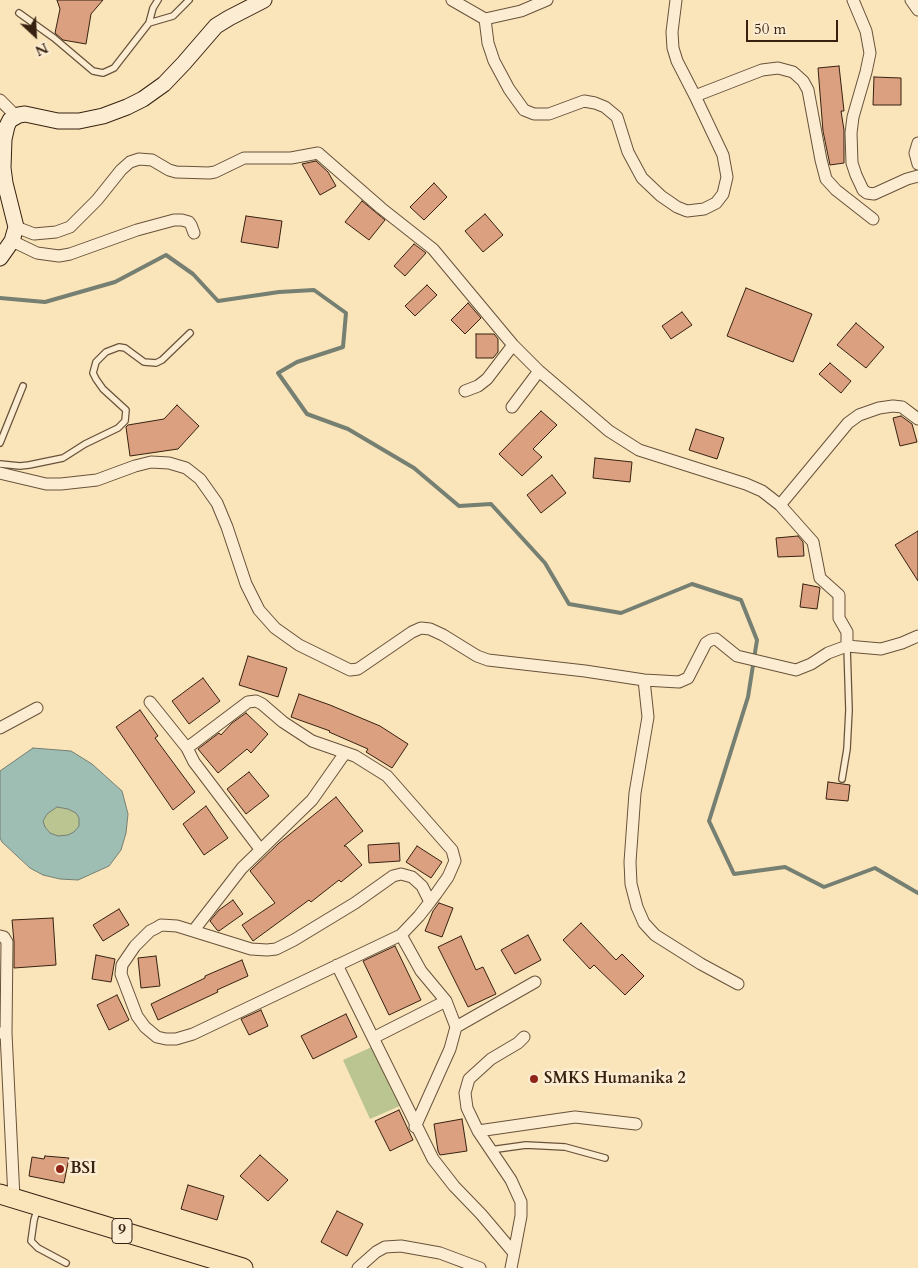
<!DOCTYPE html>
<style>
body{margin:0}
#map{position:relative;width:918px;height:1268px;overflow:hidden;background:#fae4ba;font-family:Cardo,serif}
canvas{display:block}
.north{position:absolute;left:10px;top:10px;width:50px;height:50px;-webkit-text-stroke:4px #fcedd2;paint-order:stroke;rotate:155deg;font-size:14px;font-weight:700;line-height:20px;text-align:center;color:#372110}
.north::after{content:'';display:block;margin:auto;width:18px;height:22px;background:#372110;clip-path:polygon(50% 0,100% 100%,50% 72%,0 100%)}
.scale{position:absolute;left:746px;top:20px;width:92px;height:22px;box-sizing:border-box;border:2px solid #372110;border-top:0;padding-left:6px;font-size:15px;line-height:18px;white-space:nowrap;color:#372110;-webkit-text-stroke:4px #fcedd2;paint-order:stroke}
</style>
<div id="map">
<canvas width="918" height="1268"></canvas>
<div class="north">N</div>
<div class="scale">50 m</div>
</div>
<script>
const g = document.querySelector('canvas').getContext('2d');
g.lineJoin = 'round';
function fillPath(path, color) { g.fillStyle = color; g.fill(path, 'evenodd'); }
const shape = rows => new Path2D(rows.map(r => 'M' + r).join(''));
function trace(path, color, width, dash) { g.strokeStyle = color; g.lineWidth = width; g.lineCap = dash ? 'butt' : 'round'; g.setLineDash(dash || []); g.stroke(path); }
function write(font, color, halo, rows, align = 'center') {
  g.font = font + ' Cardo,serif'; g.lineWidth = 5; g.setLineDash([]); g.textBaseline = 'middle'; g.strokeStyle = halo; g.fillStyle = color; for (const [text, x, y, turn = 0] of rows) {
    g.save(); g.translate(x, y); g.rotate((+turn || 0) * Math.PI / 180); g.textAlign = isNaN(turn) ? turn : align; if (halo) g.strokeText(text, 0, 0); g.fillText(text, 0, 0); g.restore();
  }
}
fillPath(shape([
 [57,807,68,809,76,813,79,818,79,826,74,832,68,835,58,836,50,833,45,827,43,821,47,814],
 [374,1046,402,1105,370,1119,343,1060]
]), '#bac592');
const water = shape([
 [33,748,71,751,92,764,122,791,128,814,126,833,121,850,109,866,78,880,60,879,43,875,30,868,2,842,0,838,0,771,33,748],
 [57,807,68,809,76,813,79,818,79,826,74,832,68,835,58,836,50,833,45,827,43,821,47,814,57,807]
]);
fillPath(water, '#9ebeb3');
trace(water, '#757f72', 1);
trace(shape([
 [0,298,45,302,115,282,166,255,193,274,218,301,279,292,314,290,346,313,343,347,297,362,278,373,307,414,348,429,414,468,459,506,491,504,545,563,569,604,621,613,692,584,741,600,757,640,748,697,709,821,734,874,785,867,824,887,875,868,918,893]
]), '#757f72', 4);
const building = shape([
 [57,0,103,0,91,14,86,44,63,40,55,33,60,9,57,0],
 [839,66,844,111,841,111,844,130,844,163,830,165,823,131,818,68,839,66],
 [874,77,901,78,901,105,873,105,874,77],
 [316,161,328,172,336,186,320,195,302,164,316,161],
 [434,183,447,197,424,220,410,207,434,183],
 [362,201,385,220,369,240,345,222,362,201],
 [485,214,503,235,483,252,465,231,485,214],
 [246,216,282,221,278,248,241,242,246,216],
 [414,244,426,253,405,276,394,266,414,244],
 [427,285,437,295,415,316,405,306,427,285],
 [746,288,812,314,793,362,727,336,746,288],
 [468,303,481,318,465,334,451,320,468,303],
 [682,312,692,325,671,339,662,326,682,312],
 [856,323,884,347,866,368,837,345,856,323],
 [476,334,494,334,498,339,498,352,493,358,476,358,476,334],
 [830,363,851,381,841,393,819,374,830,363],
 [177,405,199,426,178,449,130,456,126,427,128,425,164,419,177,405],
 [541,411,557,425,533,449,542,457,522,476,499,454,541,411],
 [901,416,912,424,917,442,900,446,893,418,901,416],
 [696,429,724,438,717,459,689,450,696,429],
 [595,458,632,462,630,482,593,478,595,458],
 [552,475,566,493,541,513,527,495,552,475],
 [918,531,918,581,895,545,918,531],
 [798,536,803,542,804,556,778,557,776,538,798,536],
 [803,584,818,587,820,588,817,609,800,607,803,584],
 [248,656,287,668,278,697,239,685,248,656],
 [203,678,220,701,189,724,172,701,203,678],
 [299,694,330,705,380,726,408,744,392,768,366,752,368,749,329,732,330,731,291,717,299,694],
 [140,710,158,736,155,738,195,792,173,810,116,727,140,710],
 [246,713,268,734,251,753,247,749,218,773,198,749,219,733,221,735,232,723,246,713],
 [249,772,269,796,246,814,227,789,249,772],
 [828,782,850,785,848,801,826,799,828,782],
 [336,797,363,831,344,846,346,846,362,865,341,882,339,880,311,902,309,900,253,941,242,925,275,903,250,871,279,843,336,797],
 [206,806,228,838,204,855,183,824,206,806],
 [399,843,400,861,369,863,368,845,399,843],
 [417,846,442,862,431,878,406,862,417,846],
 [233,900,243,914,219,931,217,930,210,921,219,910,233,900],
 [439,903,453,908,442,937,425,931,433,911,439,903],
 [119,909,129,925,103,941,93,925,119,909],
 [53,918,56,965,14,968,14,942,12,920,53,918],
 [581,923,616,960,622,954,644,976,625,995,594,965,590,969,563,940,581,923],
 [528,935,541,960,515,974,501,950,528,935],
 [461,936,476,970,483,967,496,994,468,1007,438,947,461,936],
 [395,946,421,1000,389,1015,363,961,395,946],
 [96,955,115,959,111,982,92,979,96,955],
 [156,956,160,986,141,988,138,958,156,956],
 [242,960,248,976,217,990,218,992,158,1020,151,1004,205,978,205,976,242,960],
 [117,995,129,1020,109,1030,97,1005,117,995],
 [261,1010,268,1026,249,1035,241,1019,261,1010],
 [346,1014,357,1037,313,1059,301,1036,346,1014],
 [399,1110,413,1140,390,1151,375,1121,399,1110],
 [462,1119,467,1151,440,1155,438,1151,434,1124,462,1119],
 [260,1155,288,1180,268,1201,240,1176,260,1155],
 [45,1156,69,1158,64,1183,29,1176,32,1157,44,1159,45,1156],
 [188,1185,224,1196,217,1220,181,1209,188,1185],
 [337,1211,363,1224,347,1256,321,1242,337,1211]
]);
fillPath(building, '#dba080');
trace(building, '#372110', 1);
const service = shape([
 [19,13,54,38,93,71,103,73,114,68,149,23,153,8,158,0],
 [149,23,173,16,189,0],
 [0,443,23,386],
 [0,464,20,466,29,465,63,458,85,444,118,428,125,421,126,410,103,389,96,379,93,373,96,362,106,352,119,347,125,348,144,362,156,363,162,360,190,333],
 [842,779,847,749,849,710,847,646],
 [490,1150,526,1145,565,1147,605,1158],
 [38,1207,34,1220,31,1241,38,1248,66,1263]
]);
const minor = shape([
 [452,0,485,19,521,11,547,0],
 [676,0,672,32,673,48,677,61,695,96],
 [853,0,866,31,870,53,866,72,853,117,851,133,852,163,856,175,863,190,867,193,874,194,907,179,918,176],
 [911,0,918,10],
 [485,19,488,43,494,61,509,89,524,110,534,114,549,114,584,101,595,103,605,107,617,117,628,152,642,178,661,196,677,207,687,211,704,209,716,203,723,194,727,177,723,155,695,96,762,70,778,68,793,72,803,81,808,90,821,160,826,179,836,190,873,219],
 [0,100,16,116],
 [918,143,915,153,918,164],
 [16,227,34,234,56,232,70,227,97,200,121,170,130,162,139,159,152,160,169,170,176,172,209,173,215,172,244,158,291,158,318,153,381,208,433,249,513,345,539,371,609,431,639,450,746,484,762,491,780,505,813,542,820,578,839,595,839,618,847,632,847,646],
 [12,241,37,253,59,256,70,254,137,230,174,220,182,220,189,222,191,225,194,233],
 [465,391,478,386,487,379,513,345],
 [512,407,539,371],
 [0,473,46,484,61,484,97,480,135,466,151,462,169,463,186,468,200,479,217,503,227,527,246,584,259,610,275,628,299,645,350,670,358,669,412,632,421,628,430,629,443,635,477,656,488,660,585,671,644,680,679,682,688,678,706,643,711,640,716,639,737,656,796,670,811,664,828,653,847,646,881,649,902,643,918,636],
 [780,505,848,423,859,415,879,408,893,406,902,407,918,419],
 [644,680,648,717,635,793,630,862,631,884,637,907,644,923,655,935,701,964,738,984],
 [150,702,187,748],
 [0,728,37,708],
 [260,849,194,762,187,748,248,702,256,701,262,704,283,722,312,741,355,756,387,776,452,850,455,861,448,877,436,894,430,902,419,916,401,935,193,1034,176,1039,166,1039,157,1037,145,1027,137,1016,121,974,122,965,135,946,150,931,156,928,161,925,177,926,251,949,267,950,276,949,294,940,355,903,393,876,401,874,412,877,422,886,430,902],
 [194,930,242,868,312,800,345,753],
 [401,935,421,971,446,1001,456,1027,450,1049,415,1127],
 [0,936,4,937,7,942,6,1033],
 [337,965,433,1159,454,1186,481,1214,514,1253,511,1268],
 [456,1027,535,982],
 [0,1033,6,1033,14,1198],
 [373,1038,446,1001],
 [478,1131,575,1117,636,1124],
 [514,1253,521,1216,521,1202,511,1180,478,1131,467,1108,465,1093,469,1079,491,1059,518,1043,524,1037],
 [358,1268,376,1252,385,1247,401,1246,440,1253,480,1268]
]);
const secondary = shape([
 [0,258,12,241,16,227,5,183,3,168,4,139,7,126,10,120,19,115,25,114,58,121,79,121,103,116,127,107,143,99,164,84,184,63,216,26,229,18,264,0]
]);
const trunk = shape([
 [0,1194,243,1268]
]);
trace(service, '#68523a', 8);
trace(minor, '#68523a', 13);
trace(secondary, '#372110', 17);
trace(trunk, '#372110', 21);
trace(service, '#fcedd2', 5.5);
trace(minor, '#fcedd2', 11);
trace(secondary, '#fcedd2', 15);
trace(trunk, '#fae4ba', 19);
for (const [x, y, r, color] of [
 [534,1079,5,"#8f2418"],
 [60,1169,5,"#8f2418"]
]) { const dot = new Path2D(); dot.arc(x, y, r, 0, 2 * Math.PI); g.fillStyle = color; g.fill(dot); trace(dot, '#fcedd2', 2); }
for (const [x, y, w] of [
 [122,1231,20]
]) { const box = new Path2D(); box.roundRect(x - w / 2, y - 12.5, w, 25, 4); g.fillStyle = '#fcedd2'; g.fill(box); trace(box, '#372110', 1); }
write('bold 15px', '#372110', null, [
 ["9",122,1231]
]);
write('bold 16px', '#372110', '#fcedd2', [
 ["SMKS Humanika 2",544,1079],
 ["BSI",70,1169]
], 'left');
</script>
